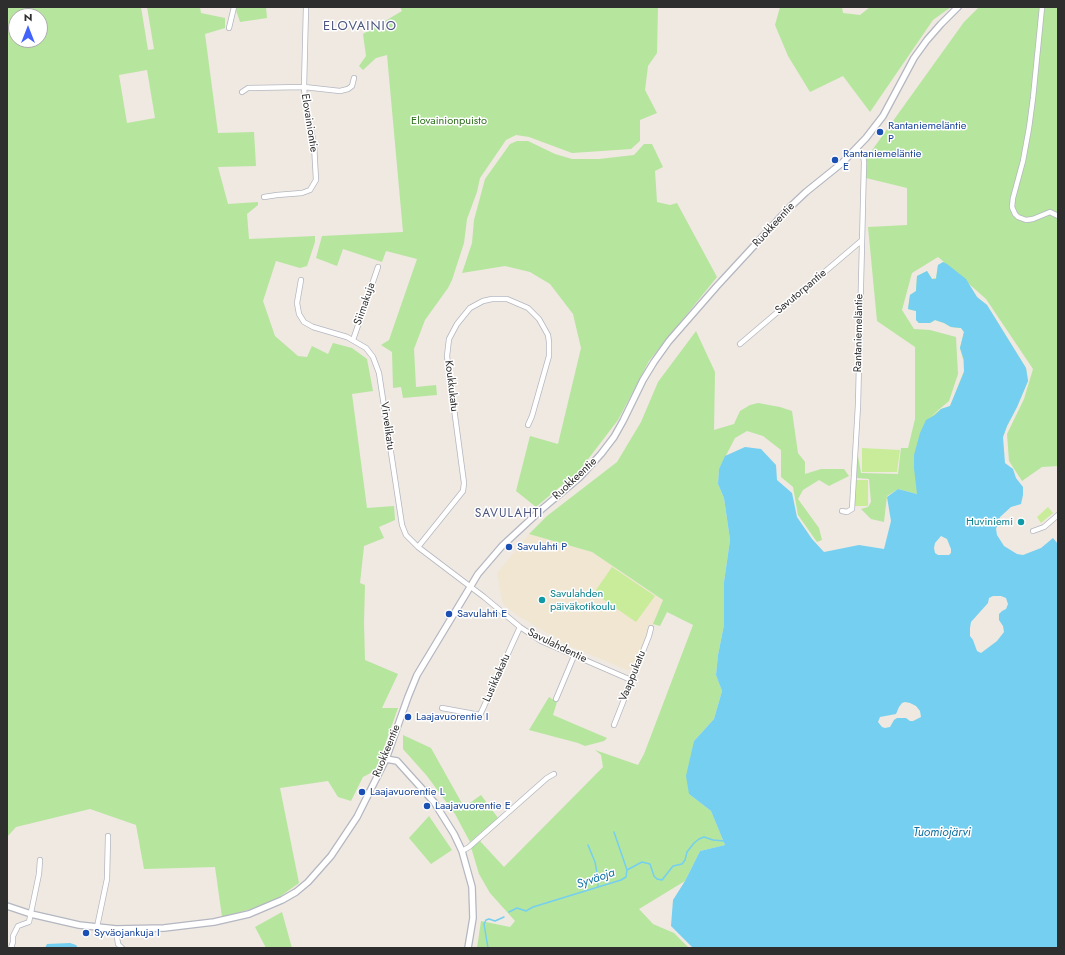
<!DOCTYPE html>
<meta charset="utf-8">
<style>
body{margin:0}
#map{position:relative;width:1065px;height:955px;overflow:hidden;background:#efe9e1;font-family:Jost,sans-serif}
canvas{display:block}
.frame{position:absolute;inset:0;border:8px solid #2e2e2e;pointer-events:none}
.north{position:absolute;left:8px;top:8px;width:40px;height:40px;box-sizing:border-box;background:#fff;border:1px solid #ababab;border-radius:50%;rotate:0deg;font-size:11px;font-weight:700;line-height:16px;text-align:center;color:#2e2e2e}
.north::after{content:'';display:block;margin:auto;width:14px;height:18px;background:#4264fb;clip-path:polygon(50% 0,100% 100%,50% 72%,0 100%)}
</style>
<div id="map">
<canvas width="1065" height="955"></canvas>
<div class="frame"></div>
<div class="north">N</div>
</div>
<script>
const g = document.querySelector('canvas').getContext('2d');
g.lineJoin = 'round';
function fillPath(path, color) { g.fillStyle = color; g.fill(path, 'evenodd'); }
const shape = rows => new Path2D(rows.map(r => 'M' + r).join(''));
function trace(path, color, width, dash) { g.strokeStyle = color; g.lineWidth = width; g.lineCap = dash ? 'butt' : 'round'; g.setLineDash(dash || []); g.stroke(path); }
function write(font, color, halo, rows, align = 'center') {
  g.font = font + ' Jost,sans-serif'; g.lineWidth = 3; g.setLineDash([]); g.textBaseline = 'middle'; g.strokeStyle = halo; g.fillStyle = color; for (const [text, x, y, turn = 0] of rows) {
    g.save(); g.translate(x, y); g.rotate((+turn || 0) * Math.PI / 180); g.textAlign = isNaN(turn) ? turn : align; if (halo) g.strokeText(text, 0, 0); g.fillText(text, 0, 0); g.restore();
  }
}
fillPath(shape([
 [529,534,592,552,663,600,651,631,633,668,627,670,567,645,517,615,503,604,497,573]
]), '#f0e6d1');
fillPath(shape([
 [7,7,141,7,148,50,154,49,147,7,200,7,201,13,225,18,225,28,205,34,218,133,254,132,256,166,218,167,228,204,258,202,258,205,247,214,249,239,315,236,315,242,307,266,300,268,276,261,263,301,275,336,298,356,307,357,312,346,328,354,333,343,352,348,367,359,373,391,352,394,367,508,394,506,395,520,379,527,384,538,364,546,360,583,365,585,364,622,365,660,398,674,382,708,398,708,376,770,363,777,351,801,338,797,328,781,280,788,299,883,278,898,255,908,222,917,215,867,144,869,136,825,90,809,16,827,7,837],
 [16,16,40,16,40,40,16,40],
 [147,70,155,118,127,123,119,75],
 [237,7,266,7,267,18,240,22,236,10],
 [400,7,658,7,657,53,648,66,645,90,657,113,640,120,640,141,631,149,572,153,529,137,516,135,506,140,480,178,477,192,467,219,464,243,452,280,448,288,425,320,414,349,416,387,436,385,437,395,403,398,401,387,393,388,392,352,381,345,389,340,417,259,386,251,382,262,343,249,337,266,316,258,322,236,403,232,387,55,376,58,363,70,359,66,366,56,363,34,402,11],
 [780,7,842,7,843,13,860,15,870,7,951,7,933,20,870,112,843,76,810,92,788,56,775,25],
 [979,7,1058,7,1058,466,1042,467,1022,481,1009,461,1007,434,1024,399,1033,369,986,299,968,283,977,297,987,305,1026,368,1028,381,1017,407,1007,426,1003,437,917,494,898,489,887,496,884,522,871,519,861,509,868,507,871,502,869,479,857,478,855,474,857,450,861,473,898,474,901,448,908,448,915,419,915,347,877,321,868,227,907,225,907,188,866,178,865,160,964,22],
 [938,257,944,262,938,265,936,278,932,279,927,271,917,276,916,291,910,295,908,309,916,311,916,320,919,323,930,323,935,320,944,323,951,327,961,328,964,332,960,348,963,359,964,371,950,406,941,409,929,418,949,401,958,374,956,337,930,330,914,329,902,310,912,273],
 [517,141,528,141,555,154,572,159,599,159,634,155,644,144,652,144,663,167,655,171,657,202,670,205,677,203,717,277,649,361,618,420,579,471,536,507,516,491,530,436,558,444,581,348,573,314,550,284,530,272,505,266,462,273,472,243,474,220,485,179,510,144],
 [696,331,715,372,714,430,734,424,740,411,750,405,758,403,780,407,792,411,798,453,805,462,805,474,821,469,844,469,849,476,829,486,819,480,803,490,798,499,819,528,822,540,817,542,798,515,793,487,781,477,781,450,763,436,747,431,735,438,719,469,718,484,724,498,730,540,724,582,724,625,718,655,716,675,722,691,714,719,694,741,689,794,711,811,725,845,700,851,685,881,639,909,653,924,674,933,689,948,477,948,481,921,510,927,515,921,490,893,479,874,471,847,480,841,504,867,603,767,601,755,595,750,638,765,644,754,693,625,667,612,660,626,653,624,663,600,592,552,529,534,547,516,617,462,641,422,658,382],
 [549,697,557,702,553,715,607,738,604,741,585,746,578,743,529,730],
 [403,735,431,748,464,807,481,795,498,818,470,842,455,814,427,776,403,749],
 [429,816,452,850,431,864,409,838],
 [282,912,292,948,266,948,255,927]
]), '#b6e59e');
fillPath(shape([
 [862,448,900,450,897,472,862,472],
 [855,480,868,480,868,506,855,506],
 [1048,507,1053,513,1041,523,1037,517],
 [612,567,655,596,636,622,594,593]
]), '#c9ec9a');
fillPath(shape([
 [943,262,947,264,966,279,977,297,987,305,1026,368,1028,381,1017,407,1007,426,1003,437,1005,463,1013,469,1016,478,1023,487,1023,495,1021,504,1011,507,1000,517,996,529,997,535,1004,546,1017,554,1023,555,1041,548,1053,538,1058,544,1058,948,693,948,671,926,673,900,685,881,700,851,725,845,711,811,689,794,686,776,694,741,714,719,722,691,716,675,718,655,724,625,724,582,730,540,724,498,718,484,719,469,725,456,745,447,761,449,776,465,777,480,792,493,797,517,812,539,824,552,859,545,884,549,891,521,887,497,898,489,917,494,914,468,914,455,920,433,926,420,935,415,941,409,950,406,964,372,964,360,960,348,964,332,961,328,951,327,944,323,935,320,930,323,919,323,916,320,916,311,908,309,910,295,916,291,917,276,927,271,932,279,936,279,938,265],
 [941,536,947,539,951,549,951,553,949,555,938,555,935,553,934,548,935,543],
 [993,596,1001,596,1006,598,1008,604,1006,609,1002,611,999,614,999,620,1003,626,1004,632,997,641,981,653,977,651,973,640,970,636,970,628,971,622,988,603,989,598],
 [905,702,910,703,916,706,920,711,921,717,913,721,910,721,906,718,897,718,894,720,890,727,885,728,882,727,878,722,880,717,896,714,899,707,902,703],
 [70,943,76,945,78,948,45,948,47,944]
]), '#75cff0');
trace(shape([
 [614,832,627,870],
 [588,845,595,862,597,873,598,887],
 [509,912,517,908,526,911,533,907,621,880,626,877,627,870,642,862,650,864,654,876,657,879,662,880,673,866,682,864,685,860,687,852,694,843,699,839,704,837,713,840,724,841],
 [488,948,484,924,486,920,489,919,495,921,504,917]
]), '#75cff0', 1.5);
const minor = shape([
 [1042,7,1033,98,1029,128,1023,161,1013,198,1012,207,1015,214,1018,217,1026,220,1033,219,1050,212,1058,216],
 [229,28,234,7],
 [242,92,248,88,304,87,340,91,348,89,352,86,354,78],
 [264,197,277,195,302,193,310,190,316,180,314,144,305,101,304,87,306,7],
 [301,280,297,303,299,314,304,322,313,327,347,337,366,348,373,357,379,373,402,525,406,535,418,547,484,597,520,627,541,641,631,680],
 [353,340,378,267],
 [740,344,861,241],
 [842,511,847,512,852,509,858,405,864,162,863,155,857,149],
 [1033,531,1044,527,1058,515],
 [418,547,463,491,464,483,447,356,449,339,457,324,470,308,483,301,492,299,507,299,528,308,539,319,548,335,549,342,549,356,532,416,528,425],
 [556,699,574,656],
 [442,708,480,715,520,627],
 [614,725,649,636,651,628],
 [462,851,469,847,547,778,554,774],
 [97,927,107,879,108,836],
 [116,929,118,944,122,948],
 [11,948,13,942,13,936,18,926,29,922,39,874,40,860]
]);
const tertiary = shape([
 [386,759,397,761,434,802,454,834,462,851,472,887,473,918,468,948],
 [7,906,31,914,79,925,116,929,164,928,214,922,249,914,282,900,296,892,308,882,331,856,357,817,386,759,408,697,417,675,478,574,502,546,542,509,579,478,601,454,614,437,623,421,643,380,654,362,669,341,717,286,788,209,806,192,842,163,866,138,883,116,914,58,927,40,941,24,958,7]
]);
trace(minor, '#b4b7c1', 6);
trace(tertiary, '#b4b7c1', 8);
trace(minor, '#fff', 4.5);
trace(tertiary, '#fff', 5.5);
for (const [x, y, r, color] of [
 [880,132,4,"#1a4fb4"],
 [835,160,4,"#1a4fb4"],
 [1021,522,4,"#0f9aa8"],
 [509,547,4,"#1a4fb4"],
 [542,600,4,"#0f9aa8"],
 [449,614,4,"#1a4fb4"],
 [408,717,4,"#1a4fb4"],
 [362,792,4,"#1a4fb4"],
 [427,806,4,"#1a4fb4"],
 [86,933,4,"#1a4fb4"]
]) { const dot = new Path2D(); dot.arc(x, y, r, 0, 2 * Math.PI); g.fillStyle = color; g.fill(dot); trace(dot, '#fff', 1.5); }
write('11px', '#2c6e1b', '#fff', [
 ["Elovainionpuisto",449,121]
]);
write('11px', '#2e2e2e', '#fff', [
 ["Elovainiontie",309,123,81],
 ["Ruokkeentie",774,225,-47],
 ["Savutorpantie",801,292,-40],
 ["Siimakuja",365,304,-71],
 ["Rantaniemeläntie",859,333,-89],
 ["Koukkukatu",451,386,83],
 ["Virvelikatu",387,426,82],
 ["Ruokkeentie",575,479,-43],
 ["Savulahdentie",557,646,26],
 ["Vaappukatu",633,676,-68],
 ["Lusikkakatu",497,678,-66],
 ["Ruokkeentie",387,751,-68]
]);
write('11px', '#164399', '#fff', [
 ["Rantaniemeläntie",888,126],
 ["P",888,139],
 ["Rantaniemeläntie",843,154],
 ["E",843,167],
 ["Savulahti P",517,547],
 ["Savulahti E",457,614],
 ["Laajavuorentie I",416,717],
 ["Laajavuorentie L",370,792],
 ["Laajavuorentie E",435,806],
 ["Syväojankuja I",94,933]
], 'left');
write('11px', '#0d838f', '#fff', [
 ["Huviniemi",1013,522],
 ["Savulahden",550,594,"left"],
 ["päiväkotikoulu",550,607,"left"]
], 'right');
g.letterSpacing = '1px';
write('12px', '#4d5680', '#fff', [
 ["SAVULAHTI",509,514]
]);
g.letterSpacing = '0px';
write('italic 12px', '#0d6fa3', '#fff', [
 ["Tuomiojärvi",942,833],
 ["Syväoja",596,879,-19]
]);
g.letterSpacing = '1px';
write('13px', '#4d5680', '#fff', [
 ["ELOVAINIO",360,27]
]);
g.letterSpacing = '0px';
</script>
